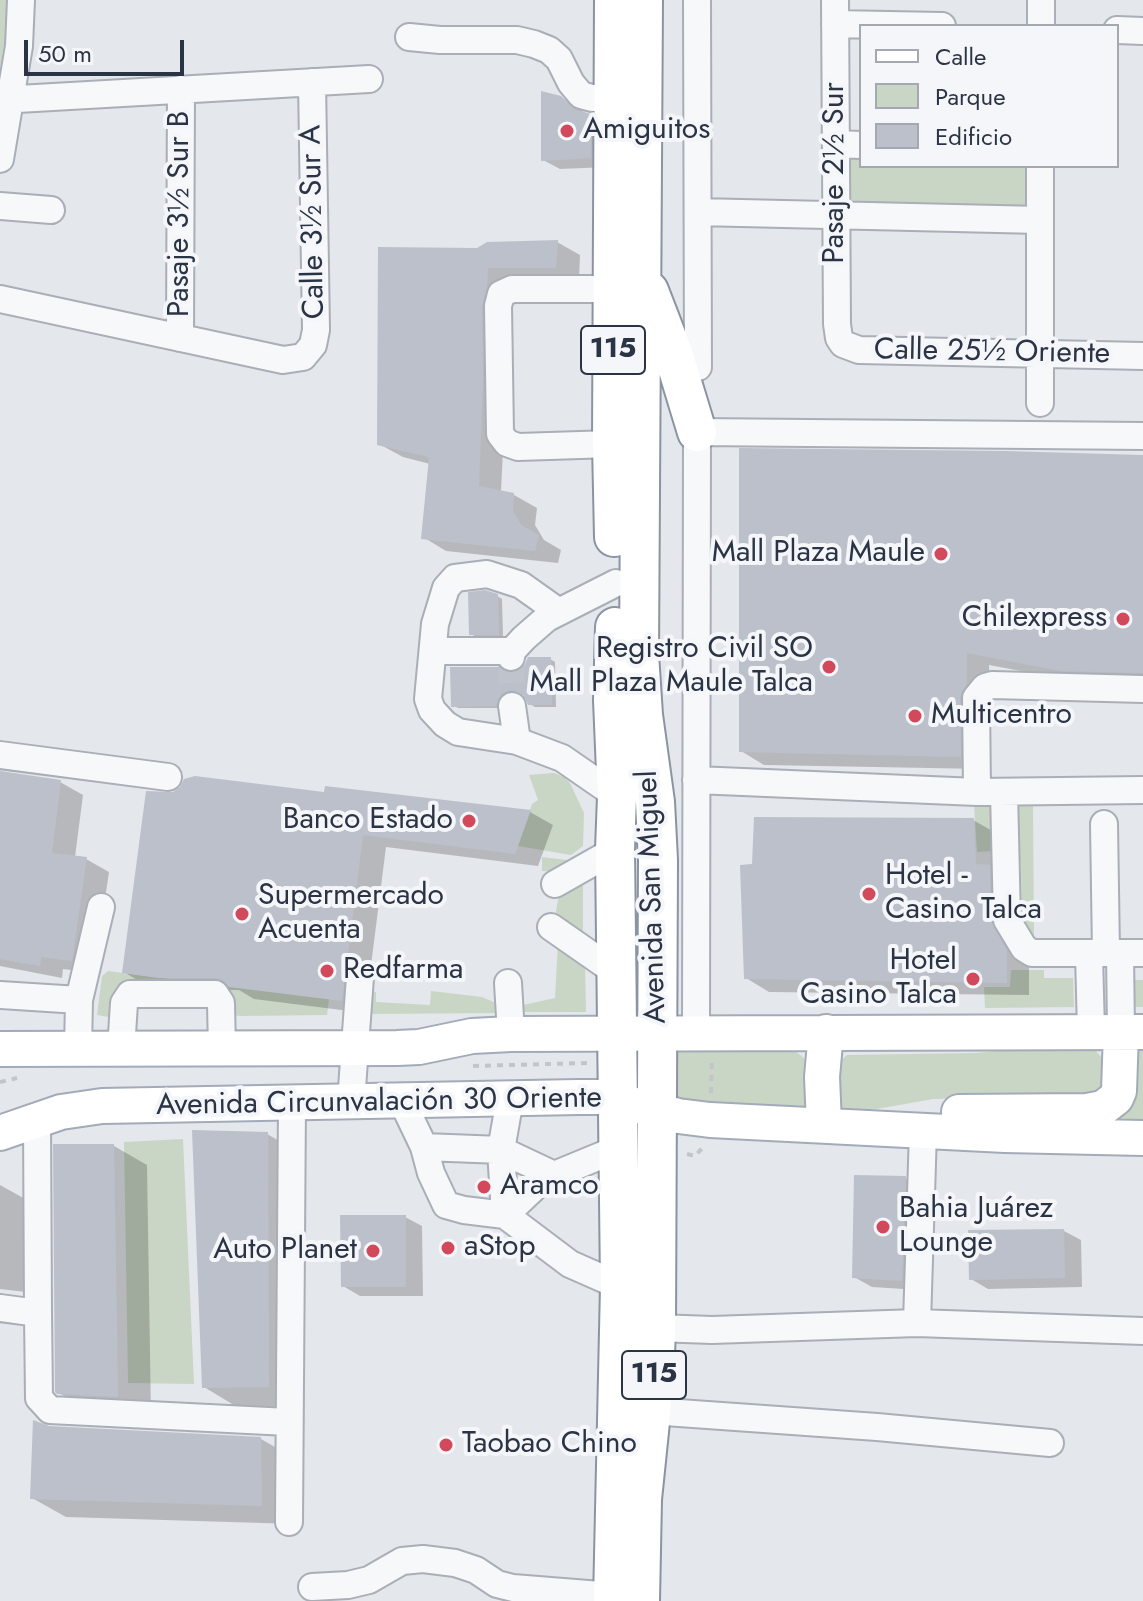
<!DOCTYPE html>
<meta charset="utf-8">
<style>
body{margin:0}
#map{position:relative;width:1143px;height:1601px;overflow:hidden;background:#e4e7ec;font-family:Jost,sans-serif}
canvas{display:block}
.legend{position:absolute;left:859px;top:24px;width:260px;height:144px;box-sizing:border-box;background:#f4f6f9;border:2px solid #a4a8b1;margin:0;padding:10px 14px;list-style:none;font-size:24px;color:#2b3445}
.legend li{display:flex;align-items:center;gap:16px;height:40px}
.legend b{width:40px;border:2px solid #a4a8b1}
.scale{position:absolute;left:24px;top:40px;width:160px;height:36px;box-sizing:border-box;border:4px solid #2b3445;border-top:0;padding-left:10px;font-size:24px;line-height:28px;white-space:nowrap;color:#2b3445;-webkit-text-stroke:6px #f4f6f9;paint-order:stroke}
</style>
<div id="map">
<canvas width="1143" height="1601"></canvas>
<ul class="legend">
<li><b style="height:10px;background:#fff"></b>Calle</li>
<li><b style="height:22px;background:#c9d6c5"></b>Parque</li>
<li><b style="height:22px;background:#bbc0ca"></b>Edificio</li>
</ul>
<div class="scale">50 m</div>
</div>
<script>
const g = document.querySelector('canvas').getContext('2d');
g.lineJoin = 'round';
function fillPath(path, color) { g.fillStyle = color; g.fill(path, 'evenodd'); }
const shape = rows => new Path2D(rows.map(r => 'M' + r).join(''));
function trace(path, color, width, dash) { g.strokeStyle = color; g.lineWidth = width; g.lineCap = dash ? 'butt' : 'round'; g.setLineDash(dash || []); g.stroke(path); }
function write(font, color, halo, rows, align = 'center') {
  g.font = font + ' Jost,sans-serif'; g.lineWidth = 8; g.setLineDash([]); g.textBaseline = 'middle'; g.strokeStyle = halo; g.fillStyle = color; for (const [text, x, y, turn = 0] of rows) {
    g.save(); g.translate(x, y); g.rotate((+turn || 0) * Math.PI / 180); g.textAlign = isNaN(turn) ? turn : align; if (halo) g.strokeText(text, 0, 0); g.fillText(text, 0, 0); g.restore();
  }
}
fillPath(shape([
 [0,0,8,0,9,16,0,68],
 [847,156,861,156,861,166,1031,166,1031,208,846,205],
 [554,773,564,777,570,783,584,813,583,846,571,855,518,846,532,804,538,800,529,775],
 [974,805,991,805,993,851,977,852],
 [1012,805,1033,805,1034,937,1025,937,1022,933,1021,862,1012,856],
 [542,857,575,861,562,872,542,871],
 [577,884,583,886,583,935,558,920,556,911,559,895],
 [558,943,585,963,586,1012,523,1012,521,1010,523,1005,555,998],
 [1011,970,1044,970,1044,978,1073,978,1074,1007,985,1008,984,987,1010,987],
 [108,971,200,983,120,986,115,1018,97,1015,102,976],
 [1131,980,1143,980,1143,1007,1132,1007],
 [227,986,329,999,327,1015,240,1016,225,1014],
 [368,991,376,992,376,1002,430,1005,431,991,482,997,496,1003,500,1013,363,1014],
 [1143,1042,1143,1128,1101,1122,1133,1053],
 [1084,1043,1096,1051,1108,1065,1101,1096,933,1099,860,1112,838,1110,837,1064,847,1055,975,1053],
 [672,1051,796,1052,804,1058,809,1067,808,1102,801,1108,671,1105],
 [183,1139,194,1384,128,1383,124,1142]
]), '#c9d6c5');
fillPath(shape([
 [560,98,608,126,608,167,560,169,543,160],
 [557,242,580,255,579,280,511,280,501,492,514,495,537,508,535,525,544,540,561,550,558,563,446,551,423,537,430,464,403,457,379,444,478,250],
 [1143,457,1143,686,1085,683,989,665,990,697,982,712,983,769,764,765,741,751],
 [497,596,502,599,503,637,476,637,471,634],
 [550,659,555,662,556,707,535,707,530,704,526,695,517,692,506,696,501,708,458,708,453,705,508,675,517,674],
 [0,775,60,782,83,795,75,857,86,859,109,872,94,973,63,969,62,978,0,966],
 [325,794,530,812,553,825,538,866,386,847,365,1013,254,999,239,990,184,990,147,986,124,972],
 [973,820,996,833,1029,965,1029,995,769,992,746,978],
 [267,1134,301,1153,302,1406,237,1407,204,1387],
 [114,1146,147,1165,151,1415,93,1412,59,1393],
 [905,1178,922,1188,919,1290,872,1287,854,1277],
 [0,1185,36,1205,35,1293,0,1289],
 [405,1217,422,1226,423,1296,360,1296,343,1286],
 [1064,1231,1081,1240,1082,1287,988,1289,971,1279],
 [49,1428,261,1439,294,1458,295,1524,66,1517,32,1498]
]), '#0003');
fillPath(shape([
 [541,91,561,96,576,110,591,114,591,158,541,161],
 [558,240,556,268,488,268,487,287,482,306,483,380,479,486,514,493,513,511,521,525,539,535,535,551,421,539,429,457,377,445,378,247,477,248,487,242],
 [739,448,1005,451,1143,455,1143,673,1061,671,967,653,967,683,960,698,961,757,739,752],
 [485,590,498,594,499,635,469,635,468,592],
 [528,657,551,657,552,705,528,705,524,696,511,690,502,694,496,706,451,707,450,667,499,667,508,673,516,672,524,666],
 [0,771,61,780,52,853,87,857,72,961,41,957,40,966,0,959],
 [195,776,324,792,325,786,531,810,515,854,363,835,342,1001,229,987,223,980,215,978,159,978,122,973,146,791,173,792,180,787,184,779],
 [754,817,974,818,976,864,990,865,991,920,1007,950,1007,983,744,979,740,865,752,864],
 [192,1130,268,1132,269,1387,202,1388],
 [53,1144,114,1144,118,1397,57,1394,55,1392],
 [854,1175,906,1176,902,1281,852,1278],
 [340,1215,406,1215,406,1287,341,1287],
 [1064,1229,1065,1278,969,1280,968,1230],
 [33,1420,49,1426,261,1437,262,1506,30,1499]
]), '#bbc0ca');
trace(shape([
 [511,657,512,706]
]), '#bfc3cb', 26, [26, 13]);
const minor = shape([
 [697,0,698,367],
 [835,0,837,324,839,338,843,344,859,350,1143,356],
 [835,24,942,26],
 [1041,26,1041,0],
 [1117,30,1143,31],
 [409,37,440,40,517,40,534,44,549,50,559,59,571,83,581,95,592,98,615,98],
 [0,100,369,79],
 [836,144,861,145],
 [0,159,19,46,21,0],
 [0,206,51,210],
 [698,212,1040,220],
 [0,299,283,360,303,357,313,345,316,330,312,82],
 [180,338,181,89],
 [1040,403,1040,166],
 [612,444,518,447,507,443,500,434,498,306,501,294,512,289,613,289],
 [433,651,512,651],
 [511,657,512,651,524,638,547,618,616,583],
 [512,706,517,741,562,758,617,796],
 [517,741,458,732,445,724,432,710,428,699,435,624,446,588,455,578,487,574,521,585,559,612],
 [0,755,168,777],
 [696,780,977,792,1143,790],
 [977,792,976,698,985,687,992,685,1143,689],
 [1004,792,1007,920,1024,948,1032,953,1143,953],
 [1104,824,1106,953],
 [555,884,615,850],
 [551,927,617,973],
 [1120,953,1121,1032],
 [1089,954,1091,1032],
 [508,983,511,1034],
 [0,995,79,1000,78,1050],
 [79,1000,101,907],
 [696,1033,697,432,1143,436],
 [121,1050,124,1003,130,994,215,994,221,1003,222,1050],
 [402,1101,424,1147,431,1173,446,1205,464,1210,505,1215,570,1264,620,1286],
 [351,1102,360,977],
 [37,1120,38,1313],
 [424,1147,501,1150,554,1175],
 [505,1215,542,1180,605,1154,619,1153],
 [505,1215,501,1150,510,1099],
 [0,1308,38,1313,39,1398,50,1410,288,1422],
 [917,1323,923,1131],
 [656,1328,712,1330,917,1323,1143,1331],
 [651,1411,877,1427,1050,1443],
 [289,1522,292,1103],
 [312,1587,348,1585,369,1580,402,1561,423,1559,455,1563,476,1570,497,1584,513,1588,613,1596]
]);
const major = shape([
 [0,1049,397,1048,419,1047,472,1036,511,1034,1143,1032],
 [959,1112,1087,1111,1103,1108,1116,1098,1119,1091,1121,1032],
 [824,1124,822,1077,826,1032],
 [0,1133,61,1112,102,1106,579,1097,603,1097,678,1116,710,1120,1005,1135,1143,1138]
]);
const highway = shape([
 [614,0,612,444,614,537],
 [649,291,673,353,697,432],
 [613,1601,620,1286,615,850,617,796,613,700,615,627],
 [640,1601,642,1499,654,1383,656,1328,658,860,655,802,643,715,639,654,643,0]
]);
trace(minor, '#a9aeb7', 30);
trace(major, '#a3abb8', 38);
trace(highway, '#8b94a3', 42);
trace(shape([
 [473,1066,588,1063],
 [0,1082,17,1078],
 [711,1093,712,1058],
 [687,1154,695,1156,705,1145]
]), '#c2c5cb', 4, [6, 6]);
trace(minor, '#f7f8fa', 26);
trace(major, '#fff', 34);
trace(highway, '#fff', 38);
for (const [x, y, r, color] of [
 [567,131,8,"#d1495b"],
 [941,554,8,"#d1495b"],
 [1123,619,8,"#d1495b"],
 [829,667,8,"#d1495b"],
 [915,716,8,"#d1495b"],
 [469,821,8,"#d1495b"],
 [869,894,8,"#d1495b"],
 [242,914,8,"#d1495b"],
 [327,971,8,"#d1495b"],
 [973,979,8,"#d1495b"],
 [484,1187,8,"#d1495b"],
 [883,1227,8,"#d1495b"],
 [448,1248,8,"#d1495b"],
 [373,1251,8,"#d1495b"],
 [446,1445,8,"#d1495b"]
]) { const dot = new Path2D(); dot.arc(x, y, r, 0, 2 * Math.PI); g.fillStyle = color; g.fill(dot); trace(dot, '#f4f6f9', 3); }
for (const [x, y, w] of [
 [613,350,64],
 [654,1375,64]
]) { const box = new Path2D(); box.roundRect(x - w / 2, y - 24, w, 48, 6); g.fillStyle = '#f4f6f9'; g.fill(box); trace(box, '#2b3445', 2); }
write('bold 28px', '#2b3445', null, [
 ["115",613,350],
 ["115",654,1375]
]);
write('30px', '#2b3445', '#f4f6f9', [
 ["Amiguitos",583,131],
 ["Mall Plaza Maule",925,554,"right"],
 ["Chilexpress",1107,619,"right"],
 ["Registro Civil SO",813,650,"right"],
 ["Mall Plaza Maule Talca",813,684,"right"],
 ["Multicentro",931,716],
 ["Banco Estado",453,821,"right"],
 ["Hotel -",885,877],
 ["Casino Talca",885,911],
 ["Supermercado",258,897],
 ["Acuenta",258,931],
 ["Hotel",957,962,"right"],
 ["Casino Talca",957,996,"right"],
 ["Redfarma",343,971],
 ["Aramco",500,1187],
 ["Bahia Juárez",899,1210],
 ["Lounge",899,1244],
 ["aStop",464,1248],
 ["Auto Planet",357,1251,"right"],
 ["Taobao Chino",462,1445]
], 'left');
write('30px', '#2b3445', '#f4f6f9', [
 ["Pasaje 2½ Sur",836,173,-90],
 ["Pasaje 3½ Sur B",181,214,-90],
 ["Calle 3½ Sur A",314,222,-91],
 ["Calle 25½ Oriente",992,353,1],
 ["Avenida San Miguel",653,897,-92],
 ["Avenida Circunvalación 30 Oriente",379,1103,-1]
]);
</script>
